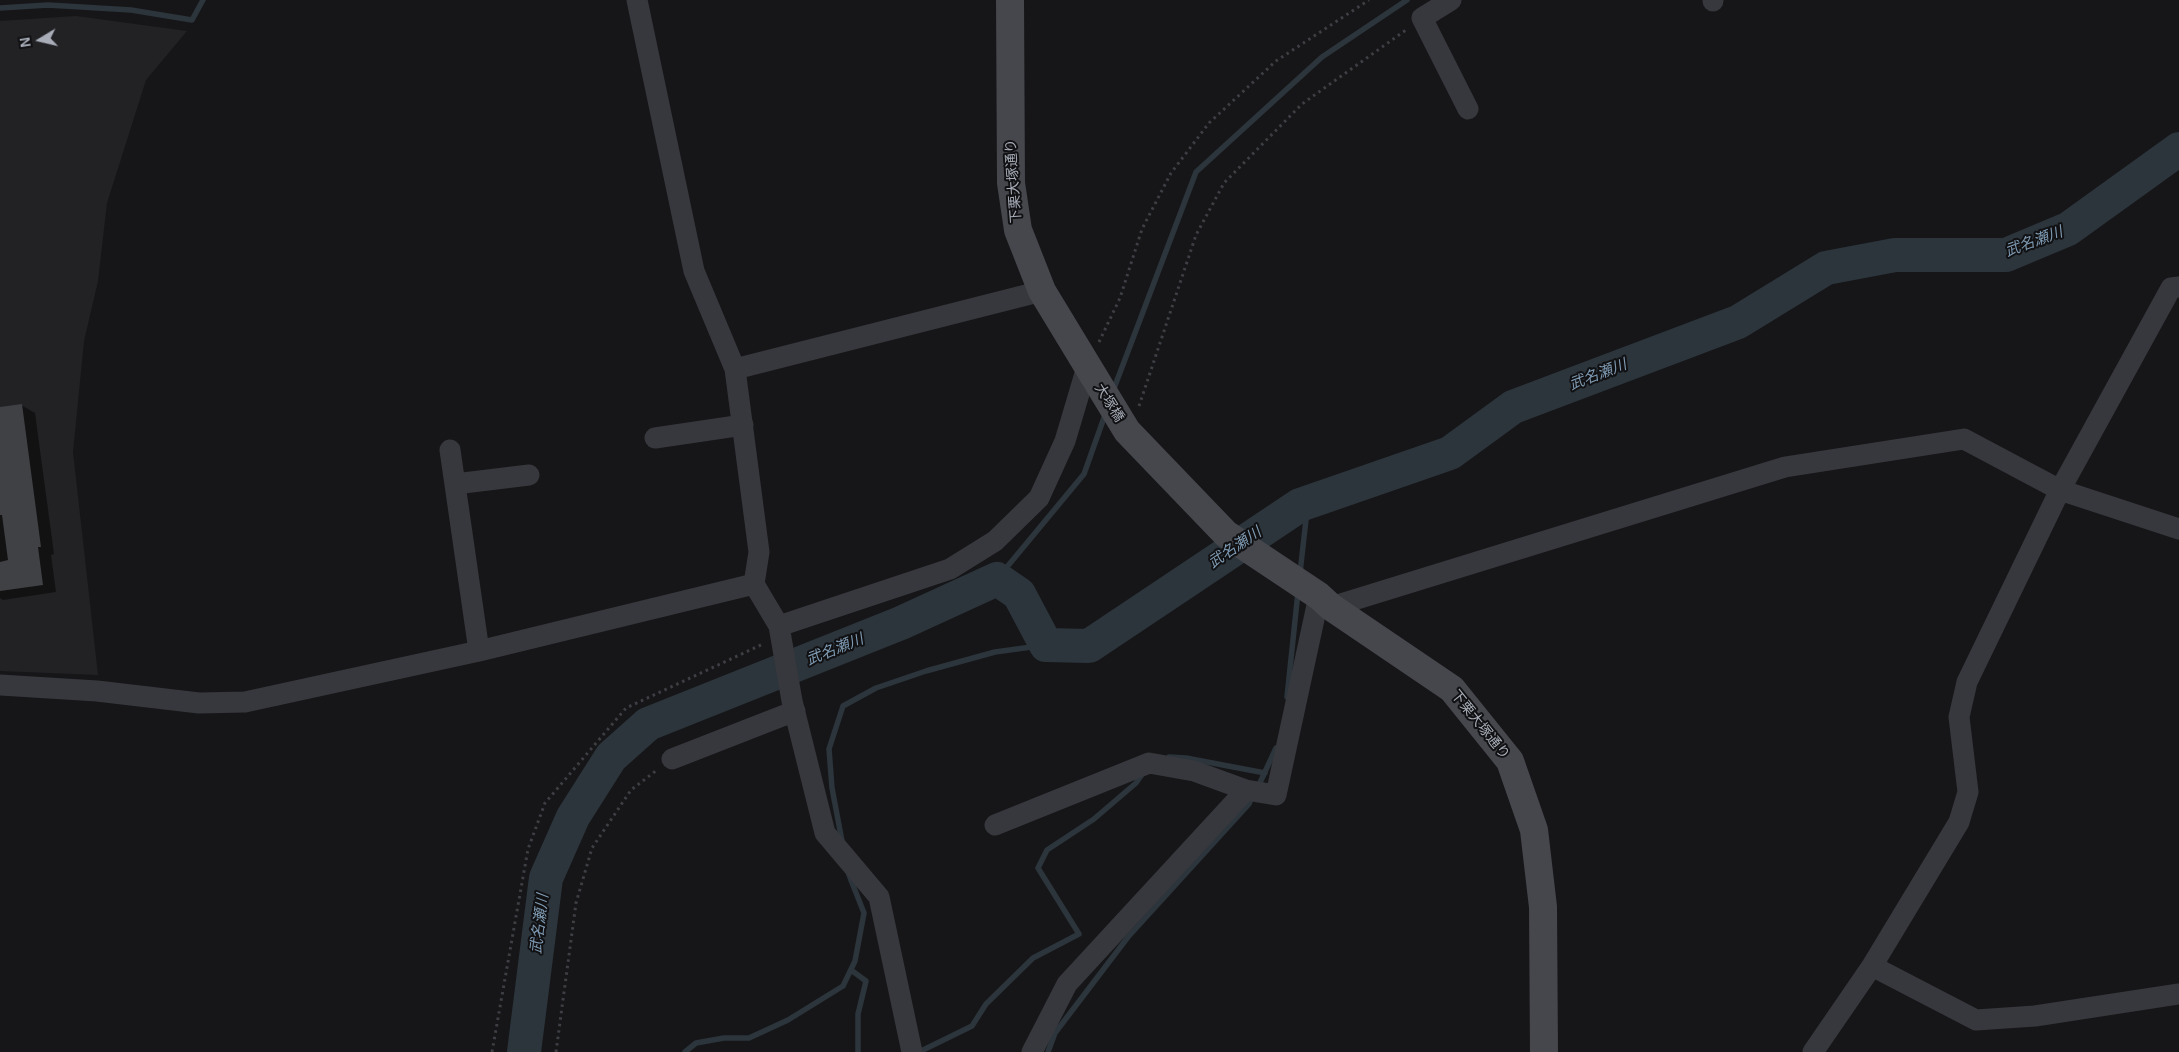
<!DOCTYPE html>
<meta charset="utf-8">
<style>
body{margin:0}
#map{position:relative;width:2179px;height:1052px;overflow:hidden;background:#161618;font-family:Helvetica,sans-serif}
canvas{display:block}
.north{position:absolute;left:15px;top:15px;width:50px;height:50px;-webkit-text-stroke:4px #111113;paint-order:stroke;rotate:261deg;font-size:14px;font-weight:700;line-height:20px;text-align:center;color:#a8adb8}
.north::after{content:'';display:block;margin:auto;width:18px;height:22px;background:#a8adb8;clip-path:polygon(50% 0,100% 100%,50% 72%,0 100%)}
</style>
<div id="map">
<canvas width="2179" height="1052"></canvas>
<div class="north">N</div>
</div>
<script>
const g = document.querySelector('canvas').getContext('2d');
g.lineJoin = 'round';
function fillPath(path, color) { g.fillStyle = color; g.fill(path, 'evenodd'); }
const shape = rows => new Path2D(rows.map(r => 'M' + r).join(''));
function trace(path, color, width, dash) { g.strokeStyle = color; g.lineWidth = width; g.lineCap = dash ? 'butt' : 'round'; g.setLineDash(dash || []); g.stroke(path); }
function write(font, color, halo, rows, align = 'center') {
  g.font = font + ' Helvetica,"Noto Sans JP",sans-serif'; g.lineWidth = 4; g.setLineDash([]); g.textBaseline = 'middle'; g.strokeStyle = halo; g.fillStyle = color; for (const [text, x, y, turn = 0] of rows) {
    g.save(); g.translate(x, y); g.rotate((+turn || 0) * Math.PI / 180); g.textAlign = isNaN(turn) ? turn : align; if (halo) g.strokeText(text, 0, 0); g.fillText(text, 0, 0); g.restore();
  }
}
fillPath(shape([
 [76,16,187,31,146,80,107,203,98,281,84,341,73,452,98,675,0,671,0,21]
]), '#222225');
fillPath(shape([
 [21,405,35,413,54,554,51,555,56,592,3,600,0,598,0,409]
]), '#0007');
trace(shape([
 [0,8,48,5,131,10,192,20,203,0],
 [1113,391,1196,172,1322,57,1407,0],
 [1300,573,1308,502],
 [997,579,1084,474,1106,412],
 [1287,697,1298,592],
 [1169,757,1186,758,1265,773],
 [1258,787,1276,748],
 [842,841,832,788,829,749,843,706,876,688,926,671,995,652,1046,645],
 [851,970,866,981,858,1014,858,1052],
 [685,1052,696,1043,724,1038,749,1038,788,1020,843,986,855,961,864,913,849,875],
 [919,1052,972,1026,986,1004,1033,958,1079,934,1038,868,1047,850,1094,819,1136,783,1143,773],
 [1048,1052,1055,1033,1128,937,1249,804,1253,795]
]), '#2c353c', 5.5);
trace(shape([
 [524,1052,546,878,573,817,611,757,648,724,901,623,997,579,1019,594,1046,645,1089,646,1300,505,1450,453,1513,407,1738,322,1826,268,1895,255,2006,255,2068,229,2179,149]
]), '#2c353c', 34);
fillPath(shape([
 [22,404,41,547,38,547,43,585,0,591,0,562,8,560,2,515,0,515,0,407]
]), '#404145');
trace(shape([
 [1099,342,1120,298,1142,229,1171,173,1209,123,1276,61,1369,0],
 [1139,406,1196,235,1224,183,1302,104,1406,30],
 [492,1052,528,849,545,803,626,708,763,644],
 [556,1052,576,903,592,848,631,790,657,770]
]), '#3d3f44', 3, [2.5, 4]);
trace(shape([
 [637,0,694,271,735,369,759,552,754,584],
 [1451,0,1422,18,1468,109],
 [1713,0,1713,1],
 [735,369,1042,291],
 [655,438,743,425],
 [450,450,479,651],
 [455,484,529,475],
 [1331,607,1785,467,1964,439,2060,490,2179,529],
 [779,626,950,569,995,541,1039,498,1065,441,1087,367],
 [0,685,97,691,199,703,245,702,479,651,754,584,779,626,792,701,825,833,879,897,912,1052],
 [672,759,795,711],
 [995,825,1149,763,1194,771,1246,790],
 [1872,966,1976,1020,2035,1016,2179,994],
 [1032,1052,1067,984,1246,790,1276,795,1319,596],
 [1813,1052,1872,966,1959,822,1968,792,1959,717,1967,682,2060,490,2171,288,2179,287]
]), '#37383d', 21);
trace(shape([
 [1010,0,1011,183,1018,230,1042,291,1127,431,1226,534,1319,596,1331,607,1452,689,1510,761,1534,830,1543,907,1544,1052]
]), '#45474d', 28);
write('14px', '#a8adb8', '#111113', [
 ["下栗大塚通り",1014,181,-94],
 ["大塚橋",1109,403,58],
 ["下栗大塚通り",1480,725,51]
]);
write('italic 15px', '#7f9bb3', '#111113', [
 ["武名瀬川",2034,242,-20],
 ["武名瀬川",1598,375,-21],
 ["武名瀬川",1235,548,-34],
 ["武名瀬川",835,650,-22],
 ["武名瀬川",540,924,-83]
]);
</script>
